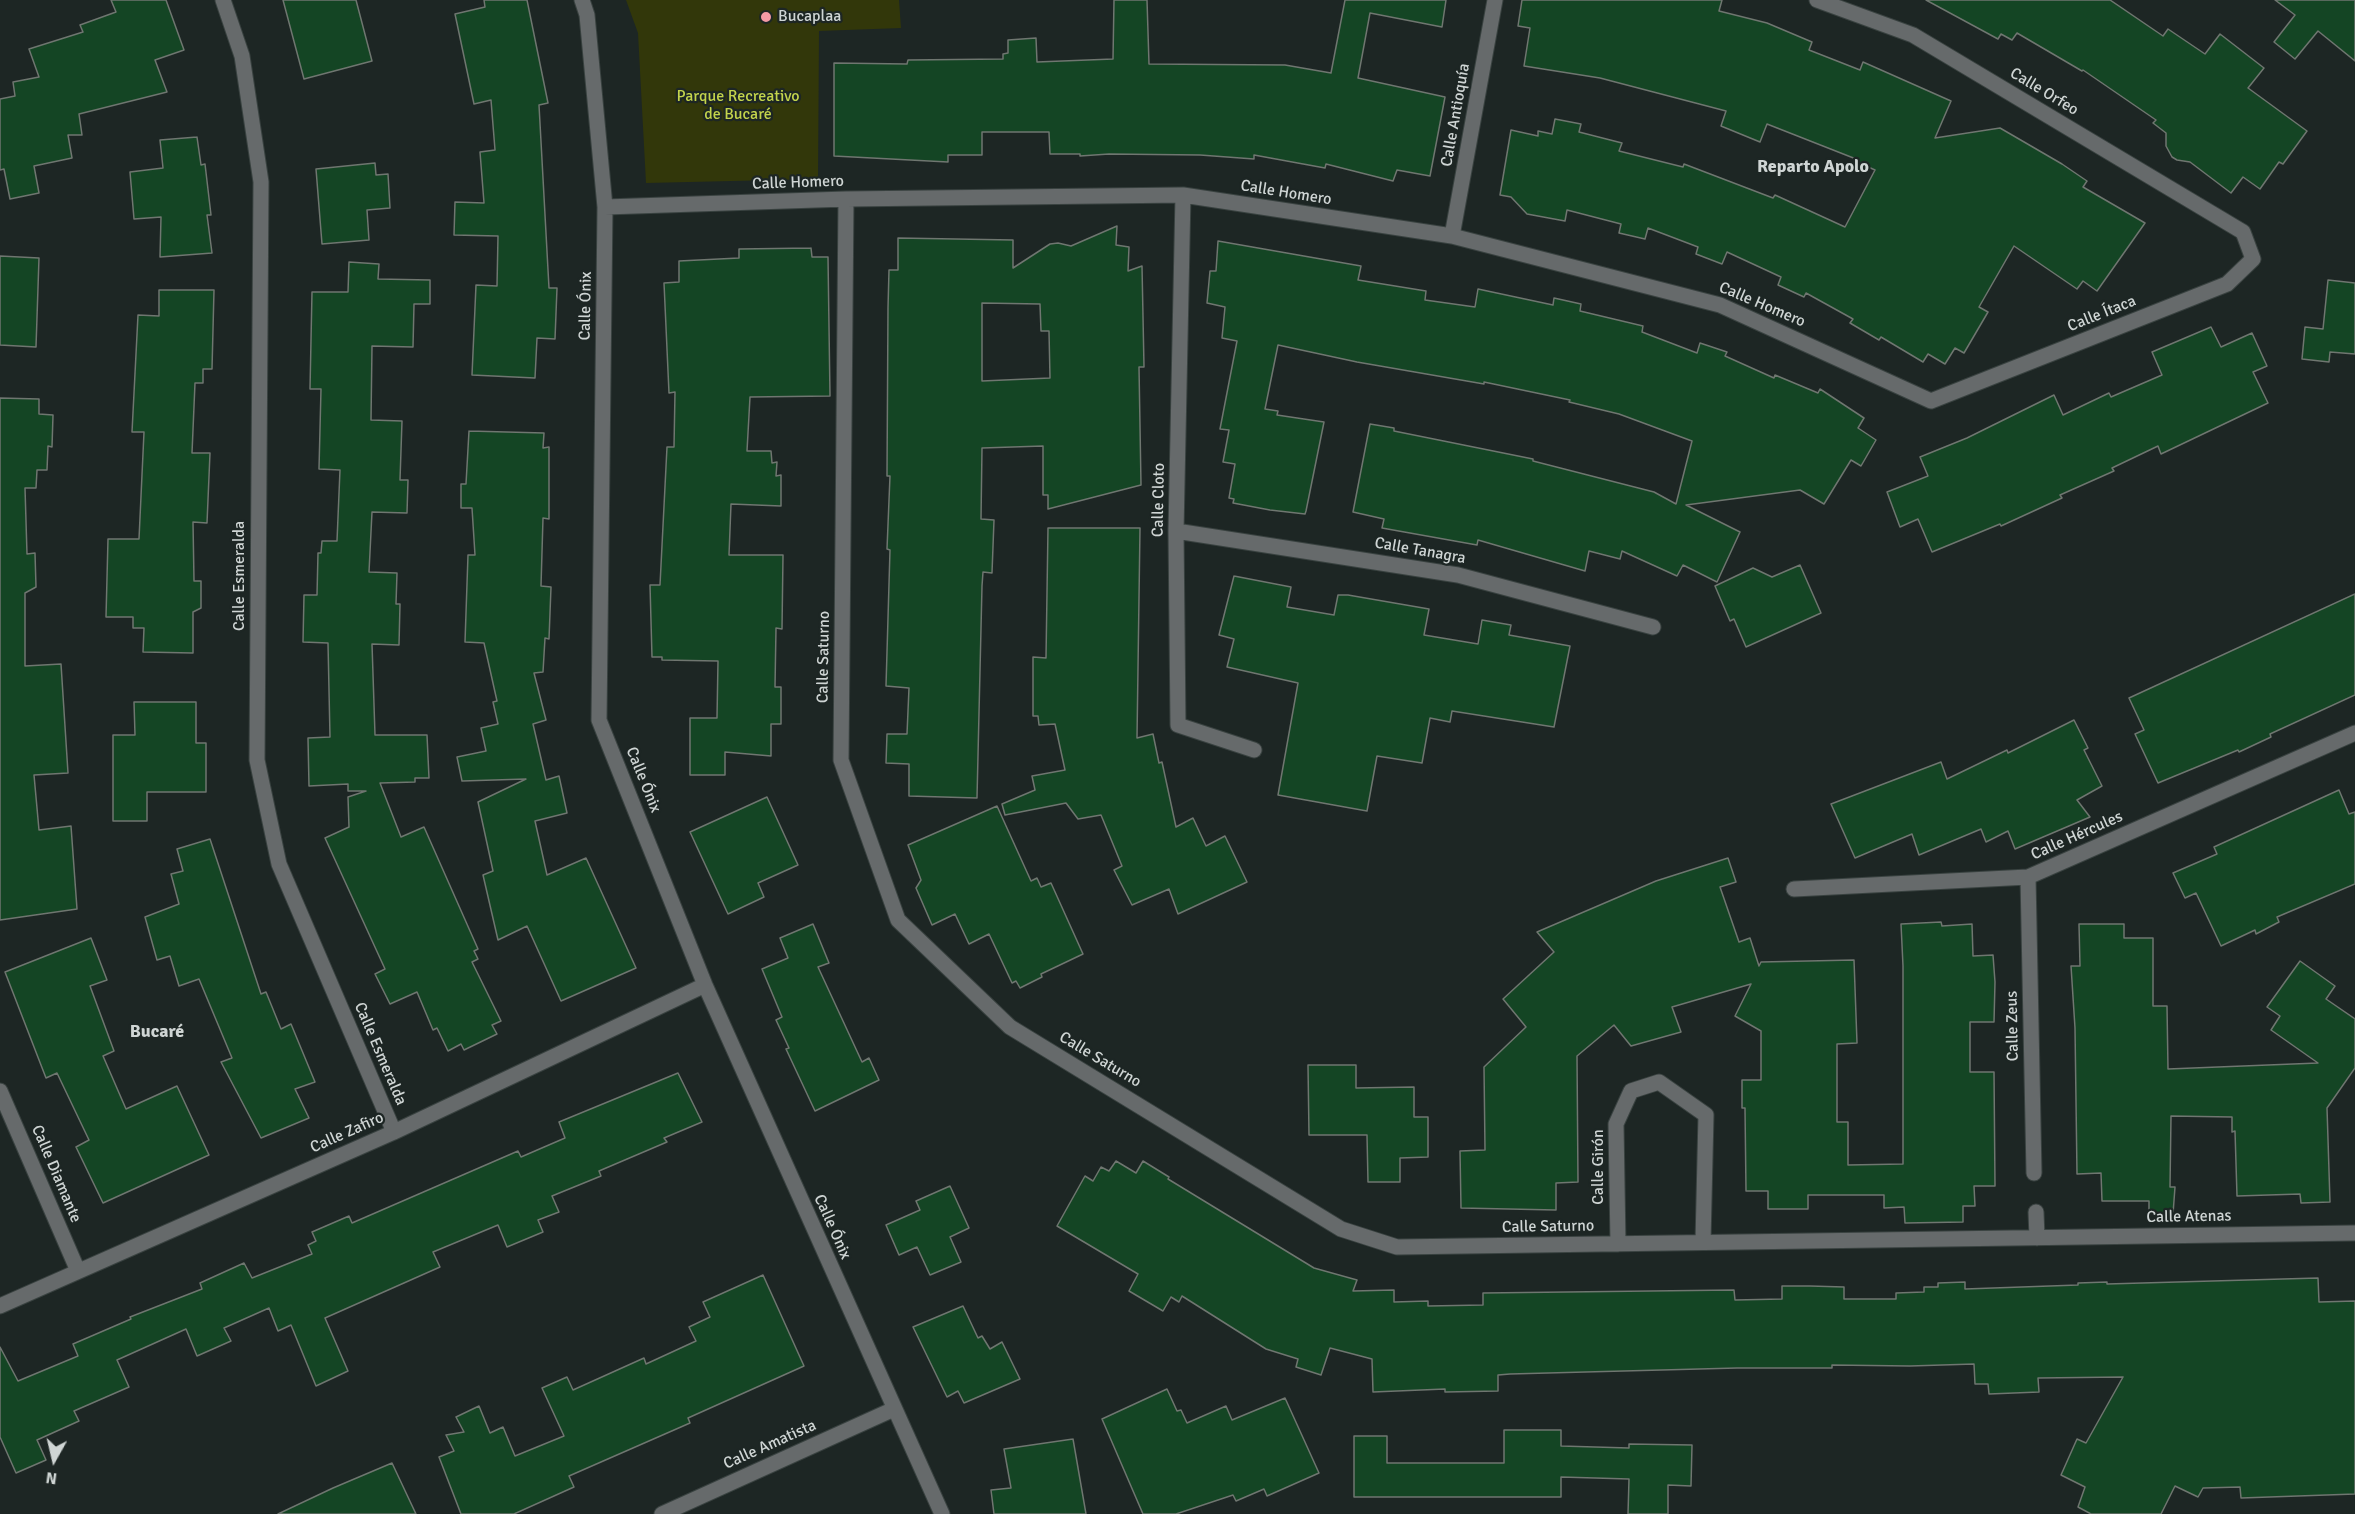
<!DOCTYPE html>
<meta charset="utf-8">
<style>
body{margin:0}
#map{position:relative;width:2355px;height:1514px;overflow:hidden;background:#1d2624;font-family:Signika,sans-serif}
canvas{display:block}
.north{position:absolute;left:24px;top:1430px;width:60px;height:60px;-webkit-text-stroke:4px #1d2624;paint-order:stroke;rotate:188deg;font-size:16px;font-weight:700;line-height:24px;text-align:center;color:#cfd5d4}
.north::after{content:'';display:block;margin:auto;width:21px;height:27px;background:#cfd5d4;clip-path:polygon(50% 0,100% 100%,50% 72%,0 100%)}
</style>
<div id="map">
<canvas width="2355" height="1514"></canvas>
<div class="north">N</div>
</div>
<script>
const g = document.querySelector('canvas').getContext('2d');
g.lineJoin = 'round';
function fillPath(path, color) { g.fillStyle = color; g.fill(path, 'evenodd'); }
const shape = rows => new Path2D(rows.map(r => 'M' + r).join(''));
function trace(path, color, width, dash) { g.strokeStyle = color; g.lineWidth = width; g.lineCap = dash ? 'butt' : 'round'; g.setLineDash(dash || []); g.stroke(path); }
function write(font, color, halo, rows, align = 'center') {
  g.font = font + ' Signika,sans-serif'; g.lineWidth = 4.5; g.setLineDash([]); g.textBaseline = 'middle'; g.strokeStyle = halo; g.fillStyle = color; for (const [text, x, y, turn = 0] of rows) {
    g.save(); g.translate(x, y); g.rotate((+turn || 0) * Math.PI / 180); g.textAlign = isNaN(turn) ? turn : align; if (halo) g.strokeText(text, 0, 0); g.fillText(text, 0, 0); g.restore();
  }
}
fillPath(shape([
 [626,0,899,0,901,28,819,31,818,179,646,183,638,33]
]), '#32370a');
const building = shape([
 [111,0,166,0,184,50,155,60,167,92,79,114,82,135,68,135,72,158,34,166,39,193,10,199,4,169,0,170,0,99,15,96,13,82,39,77,29,49,83,32,80,25,116,12,111,0],
 [283,0,356,0,372,61,304,79,283,0],
 [484,0,527,0,548,103,539,105,549,288,557,288,555,339,537,338,535,378,472,375,476,285,497,286,498,236,454,235,455,202,484,203,480,152,495,150,491,100,474,104,455,14,485,7,484,0],
 [1114,0,1147,0,1149,64,1285,65,1331,73,1345,0,1446,0,1442,27,1370,13,1358,78,1445,97,1430,176,1397,170,1393,181,1326,164,1325,168,1254,155,1254,159,1200,155,1109,154,1080,156,1080,154,1050,154,1049,132,982,132,982,155,948,155,948,162,834,156,834,63,907,64,908,60,1003,59,1003,54,1008,53,1008,40,1036,38,1037,62,1113,59,1114,0],
 [1522,0,1722,0,1719,11,1767,23,1812,42,1809,50,1860,70,1863,62,1951,101,1935,138,2000,128,2062,164,2087,181,2083,187,2145,223,2097,291,2083,281,2077,289,2014,246,1979,307,1988,312,1964,353,1955,348,1945,364,1928,354,1923,362,1881,337,1879,340,1850,323,1853,319,1806,293,1804,297,1778,285,1781,277,1727,252,1722,264,1696,254,1698,247,1648,228,1645,239,1619,233,1621,224,1567,210,1565,221,1527,214,1511,197,1500,195,1511,130,1538,136,1538,131,1552,134,1555,119,1581,124,1579,132,1622,143,1619,151,1683,167,1684,164,1773,198,1775,195,1845,227,1875,170,1855,161,1856,159,1767,124,1760,142,1721,126,1726,111,1600,78,1524,66,1530,28,1518,26,1522,0],
 [1926,0,2110,0,2163,36,2168,29,2205,54,2220,34,2264,68,2248,88,2307,131,2283,164,2279,162,2260,189,2243,177,2231,193,2190,162,2177,160,2172,157,2166,146,2166,133,2153,123,2156,120,2083,70,2082,71,2017,33,2012,40,2001,34,1998,39,1926,0],
 [2275,0,2355,0,2355,61,2318,31,2295,59,2274,42,2295,15,2275,0],
 [197,137,201,165,205,164,211,215,207,215,212,253,160,257,161,217,134,219,130,172,163,168,160,140,197,137],
 [375,163,376,175,388,174,390,208,367,210,369,240,322,244,316,169,375,163],
 [1117,226,1116,245,1129,247,1128,271,1142,266,1144,367,1139,367,1141,485,1048,509,1048,495,1043,495,1043,446,982,448,981,519,994,520,992,573,983,572,982,586,977,798,909,796,909,764,886,763,887,734,907,734,909,688,886,686,890,550,887,549,890,476,887,476,888,308,889,270,898,270,898,238,1013,240,1013,268,1050,244,1058,243,1071,246,1117,226],
 [982,303,1040,304,1041,331,1049,331,1050,378,982,381,982,303],
 [1218,241,1361,266,1358,280,1426,291,1425,300,1475,307,1478,289,1553,305,1554,298,1581,304,1580,311,1643,326,1642,332,1697,353,1700,343,1727,352,1725,356,1774,378,1775,375,1818,393,1820,389,1864,418,1858,428,1876,440,1861,466,1851,460,1824,504,1800,490,1686,505,1740,532,1717,582,1683,565,1677,576,1622,551,1620,559,1589,551,1585,571,1478,540,1477,545,1382,528,1384,519,1353,512,1370,424,1394,428,1394,431,1533,459,1533,461,1654,492,1676,504,1692,441,1619,414,1569,402,1570,400,1484,382,1484,384,1357,362,1278,345,1265,409,1278,411,1277,415,1324,422,1306,511,1305,514,1270,510,1233,503,1234,499,1229,498,1235,464,1223,462,1229,430,1220,429,1237,341,1222,338,1225,307,1207,303,1210,271,1216,271,1218,241],
 [811,248,812,257,828,257,830,396,750,397,747,451,771,451,772,463,777,462,776,476,781,475,781,506,731,504,729,555,783,555,782,629,776,628,775,687,781,687,781,724,771,724,771,756,725,752,725,775,690,775,690,718,717,718,718,661,662,660,662,657,652,657,650,585,660,585,667,447,674,447,675,392,669,393,664,283,679,282,679,261,739,258,739,249,811,248],
 [0,256,39,258,36,347,0,345,0,256],
 [349,262,379,264,378,279,430,280,430,304,414,304,413,347,372,346,371,420,402,421,400,480,408,480,407,513,372,512,369,572,397,573,396,604,400,604,399,645,372,644,375,735,427,735,429,778,415,778,415,782,380,783,401,837,424,827,478,949,474,951,478,959,472,962,501,1021,492,1025,497,1034,464,1050,461,1044,448,1051,437,1028,433,1030,417,992,390,1004,375,974,385,969,325,838,349,827,348,797,366,791,348,791,348,784,309,786,308,738,330,737,328,643,303,642,304,595,317,595,318,553,321,553,322,541,337,541,340,470,319,469,321,389,310,389,312,292,348,292,349,262],
 [2328,280,2355,283,2355,354,2330,352,2329,362,2302,359,2305,327,2323,329,2328,280],
 [159,290,214,290,212,369,203,369,203,383,195,383,192,453,210,453,207,523,193,522,194,581,201,581,201,608,193,612,193,653,143,652,144,628,133,628,133,617,106,617,108,539,139,539,144,432,132,432,138,315,159,316,159,290],
 [2211,327,2221,347,2252,333,2267,366,2253,372,2268,403,2161,454,2158,446,2112,468,2114,471,2060,495,2062,498,2001,526,2000,524,1932,552,1918,519,1900,527,1887,492,1928,476,1920,457,1967,438,2054,395,2063,415,2109,393,2111,397,2162,375,2152,352,2211,327],
 [0,398,39,399,39,414,53,415,52,447,48,446,47,470,37,470,36,488,25,488,27,554,35,553,36,587,25,593,25,666,61,664,68,773,34,775,39,830,71,826,77,909,0,920,0,398],
 [469,431,544,433,543,448,549,447,549,519,543,518,541,586,551,587,549,639,545,638,543,672,534,673,546,720,533,724,546,780,559,776,567,813,535,821,547,875,586,858,636,968,561,1001,527,926,498,940,483,875,493,871,478,802,526,779,462,781,457,757,486,751,481,728,498,724,493,702,497,701,484,643,465,642,468,555,475,555,472,508,461,508,461,484,466,484,469,431],
 [1048,528,1140,528,1137,738,1153,734,1159,763,1162,762,1176,827,1193,818,1206,846,1225,836,1247,882,1178,914,1169,889,1132,905,1114,870,1122,866,1101,815,1078,819,1066,803,1005,815,1002,804,1035,790,1032,776,1065,770,1055,724,1039,725,1038,716,1033,716,1033,657,1046,658,1048,528],
 [1800,565,1821,613,1746,647,1734,619,1730,621,1715,586,1753,568,1772,577,1800,565],
 [1234,576,1291,587,1287,607,1334,615,1338,595,1348,595,1429,609,1424,635,1478,644,1482,620,1511,625,1509,635,1570,646,1554,727,1452,711,1450,722,1430,718,1422,763,1377,756,1367,811,1278,795,1298,683,1227,667,1234,639,1219,635,1234,576],
 [2355,594,2355,695,2270,734,2271,737,2239,752,2238,750,2158,783,2135,734,2144,730,2129,698,2355,594],
 [134,702,196,702,196,743,206,743,206,792,147,792,147,821,113,821,113,735,135,735,134,702],
 [2074,720,2088,748,2084,750,2102,786,2077,800,2090,817,2015,849,2008,831,1986,842,1981,829,1919,855,1912,834,1855,858,1831,804,1941,762,1947,779,2007,750,2008,753,2074,720],
 [2339,790,2349,814,2355,812,2355,884,2277,917,2279,922,2256,934,2255,930,2221,946,2196,893,2185,898,2173,873,2217,854,2214,847,2339,790],
 [767,797,798,865,758,883,764,897,728,914,690,832,767,797],
 [997,806,1031,881,1037,878,1041,887,1051,883,1083,954,1041,974,1042,977,1020,988,1016,981,1012,983,989,934,969,944,955,914,932,925,916,888,921,880,908,845,997,806],
 [210,839,261,994,266,992,281,1029,291,1024,315,1082,295,1089,309,1118,261,1138,221,1062,232,1058,199,979,179,986,170,956,157,960,145,917,179,904,171,874,183,871,177,849,210,839],
 [1728,858,1736,882,1720,887,1739,942,1750,938,1759,966,1761,962,1854,960,1857,1043,1837,1044,1837,1122,1848,1122,1848,1165,1903,1164,1903,966,1901,924,1941,922,1942,926,1972,924,1973,956,1993,955,1995,982,1994,1022,1970,1022,1970,1072,1994,1072,1995,1186,1974,1186,1975,1206,1963,1206,1963,1222,1905,1223,1904,1207,1884,1208,1884,1195,1808,1195,1808,1209,1768,1209,1768,1191,1746,1191,1745,1108,1742,1108,1742,1080,1761,1080,1761,1031,1735,1016,1751,984,1672,1007,1681,1032,1631,1046,1614,1025,1577,1056,1578,1182,1556,1183,1556,1210,1461,1208,1460,1151,1485,1150,1484,1067,1526,1027,1503,999,1554,952,1537,932,1656,881,1728,858],
 [813,924,829,963,818,967,862,1062,869,1058,879,1080,815,1111,786,1049,789,1048,776,1020,782,1017,762,969,788,958,780,938,813,924],
 [2079,924,2124,924,2124,938,2153,938,2153,1006,2167,1006,2168,1069,2318,1063,2271,1030,2280,1016,2267,1007,2300,961,2335,986,2326,999,2355,1019,2355,1068,2327,1108,2330,1202,2301,1203,2300,1194,2237,1196,2235,1131,2232,1132,2232,1117,2171,1116,2170,1187,2175,1187,2173,1214,2149,1213,2149,1201,2102,1201,2101,1173,2077,1174,2075,1028,2071,966,2080,966,2079,924],
 [91,938,107,980,90,986,114,1051,103,1056,126,1109,177,1086,209,1155,103,1203,76,1147,89,1140,57,1073,46,1078,5,972,91,938],
 [1308,1065,1356,1065,1356,1088,1414,1087,1414,1117,1428,1117,1428,1157,1400,1158,1400,1182,1368,1182,1367,1135,1309,1135,1308,1065],
 [678,1073,702,1122,664,1138,667,1142,599,1171,601,1176,552,1196,559,1212,538,1220,543,1232,507,1247,498,1225,433,1252,440,1267,325,1318,348,1371,316,1386,291,1325,278,1331,269,1308,224,1328,231,1341,197,1356,186,1329,117,1360,129,1387,74,1411,79,1421,37,1440,46,1460,16,1473,0,1437,0,1347,18,1381,78,1356,73,1344,131,1319,130,1317,202,1289,200,1283,244,1263,252,1278,312,1254,308,1245,316,1241,312,1232,349,1216,352,1223,518,1151,521,1157,565,1138,559,1122,678,1073],
 [1116,1161,1136,1173,1143,1161,1169,1177,1168,1179,1314,1268,1357,1280,1353,1291,1394,1290,1394,1302,1428,1301,1428,1306,1483,1305,1483,1293,1734,1290,1735,1300,1782,1299,1782,1286,1810,1286,1844,1287,1844,1299,1896,1299,1896,1293,1924,1292,1924,1287,1938,1287,1938,1283,1965,1282,1965,1289,2078,1285,2078,1283,2107,1282,2107,1284,2318,1278,2319,1302,2355,1301,2355,1494,2241,1498,2240,1487,2203,1488,2198,1497,2175,1486,2161,1514,2091,1514,2078,1507,2085,1487,2061,1475,2077,1439,2086,1443,2123,1377,2038,1378,2039,1392,1989,1394,1988,1384,1975,1384,1974,1364,1910,1366,1832,1365,1832,1368,1737,1368,1510,1374,1498,1375,1498,1391,1445,1392,1445,1389,1373,1392,1372,1359,1330,1348,1321,1375,1296,1367,1298,1359,1266,1349,1182,1296,1179,1302,1171,1297,1163,1311,1129,1291,1138,1274,1057,1226,1085,1176,1093,1181,1101,1167,1109,1171,1116,1161],
 [950,1186,969,1228,950,1237,961,1262,930,1275,917,1247,899,1255,886,1225,920,1210,916,1201,950,1186],
 [763,1275,804,1366,688,1418,690,1423,569,1476,574,1487,514,1514,461,1514,439,1457,454,1451,446,1435,464,1432,456,1417,479,1406,490,1433,503,1427,515,1456,564,1436,542,1388,567,1377,573,1390,644,1358,646,1364,696,1341,689,1327,710,1317,703,1302,763,1275],
 [963,1306,978,1338,982,1336,990,1349,1002,1342,1020,1379,964,1403,958,1391,947,1397,913,1327,963,1306],
 [1167,1389,1177,1411,1181,1410,1187,1423,1226,1406,1232,1420,1285,1398,1319,1473,1267,1496,1264,1489,1236,1501,1233,1495,1176,1514,1143,1514,1102,1419,1167,1389],
 [1504,1430,1561,1430,1561,1446,1629,1448,1629,1444,1692,1445,1691,1486,1668,1485,1668,1514,1628,1514,1629,1479,1561,1477,1561,1497,1354,1497,1354,1436,1387,1436,1387,1463,1504,1463,1504,1430],
 [1073,1439,1086,1514,994,1514,991,1490,1011,1488,1004,1449,1073,1439],
 [392,1463,416,1514,278,1514,333,1488,392,1463]
]);
fillPath(building, '#144524');
trace(building, '#6f7670', 1.5);
const minor = shape([
 [223,0,242,56,261,182,257,760,279,864,394,1132],
 [582,0,587,15,605,207,599,720,705,985,942,1514],
 [1183,195,1176,531,1178,725,1254,750],
 [846,199,841,760,898,920,1010,1027,1341,1229,1397,1247,2355,1233],
 [605,207,846,199,1183,195,1452,236,1720,305,1931,401,2227,284,2253,259,2243,232,1913,35,1817,0],
 [1452,236,1495,0],
 [1176,531,1458,575,1653,627],
 [2028,877,2034,1173],
 [1794,889,2028,877,2355,733],
 [0,1091,78,1271],
 [2036,1212,2037,1238],
 [1618,1244,1616,1124,1631,1091,1659,1082,1706,1115,1703,1242],
 [0,1306,394,1132,705,985],
 [662,1514,894,1409]
]);
trace(minor, '#394240', 17);
trace(minor, '#666a6b', 15);
for (const [x, y, r, color] of [
 [766,17,6,"#f49aa5"]
]) { const dot = new Path2D(); dot.arc(x, y, r, 0, 2 * Math.PI); g.fillStyle = color; g.fill(dot); trace(dot, '#1d2624', 2); }
write('16px', '#cfd5d4', '#1d2624', [
 ["Bucaplaa",778,17]
], 'left');
write('16px', '#cfd5d4', '#1d2624', [
 ["Calle Orfeo",2044,92,31],
 ["Calle Antioquía",1456,115,-80],
 ["Calle Homero",798,183,-2],
 ["Calle Homero",1286,193,9],
 ["Calle Homero",1762,305,23],
 ["Calle Ónix",586,306,-89],
 ["Calle Ítaca",2102,314,-22],
 ["Calle Cloto",1159,500,-89],
 ["Calle Tanagra",1420,551,10],
 ["Calle Esmeralda",240,576,-90],
 ["Calle Saturno",824,657,-89],
 ["Calle Ónix",643,780,68],
 ["Calle Hércules",2077,836,-24],
 ["Calle Zeus",2013,1026,-91],
 ["Calle Esmeralda",380,1054,67],
 ["Calle Saturno",1100,1060,31],
 ["Calle Zafiro",347,1133,-24],
 ["Calle Girón",1599,1167,-90],
 ["Calle Diamante",56,1174,67],
 ["Calle Atenas",2189,1217,-1],
 ["Calle Ónix",832,1227,66],
 ["Calle Saturno",1548,1227,-1],
 ["Calle Amatista",770,1445,-24]
]);
write('16px', '#c3d44c', '#1d2624', [
 ["Parque Recreativo",738,97],
 ["de Bucaré",738,115]
]);
write('bold 18px', '#cfd5d4', '#1d2624', [
 ["Reparto Apolo",1813,167],
 ["Bucaré",157,1032]
]);
</script>
